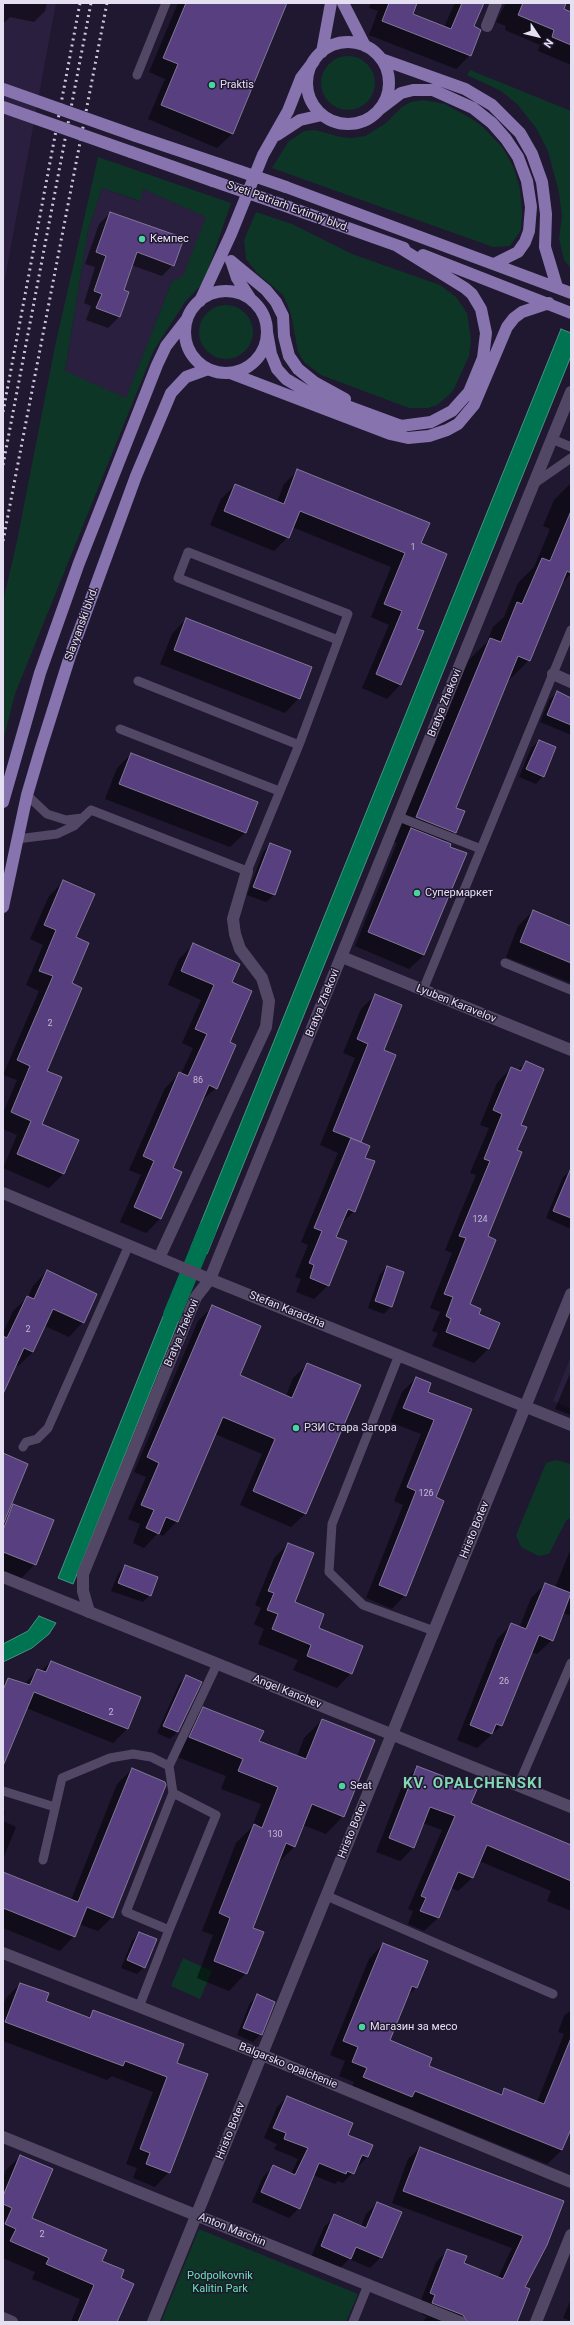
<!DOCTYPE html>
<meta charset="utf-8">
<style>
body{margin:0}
#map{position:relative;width:574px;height:2325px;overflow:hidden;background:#201730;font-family:Roboto,sans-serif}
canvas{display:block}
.frame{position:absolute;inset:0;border:4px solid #e5e0f1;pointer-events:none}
.north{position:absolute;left:518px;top:16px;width:40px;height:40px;-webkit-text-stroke:3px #201730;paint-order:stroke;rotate:125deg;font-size:11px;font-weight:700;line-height:16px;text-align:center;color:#e5e0f1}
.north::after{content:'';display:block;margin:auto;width:14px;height:18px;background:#e5e0f1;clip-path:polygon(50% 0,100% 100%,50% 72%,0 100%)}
</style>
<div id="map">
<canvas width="574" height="2325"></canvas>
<div class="frame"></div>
<div class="north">N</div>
</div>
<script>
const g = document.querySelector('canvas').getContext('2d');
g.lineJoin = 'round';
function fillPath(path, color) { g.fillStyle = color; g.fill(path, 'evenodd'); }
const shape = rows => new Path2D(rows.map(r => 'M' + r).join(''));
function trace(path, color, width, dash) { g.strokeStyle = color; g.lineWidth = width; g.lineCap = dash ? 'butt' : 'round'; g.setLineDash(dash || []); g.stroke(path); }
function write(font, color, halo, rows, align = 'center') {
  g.font = font + ' Roboto,sans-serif'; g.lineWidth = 3; g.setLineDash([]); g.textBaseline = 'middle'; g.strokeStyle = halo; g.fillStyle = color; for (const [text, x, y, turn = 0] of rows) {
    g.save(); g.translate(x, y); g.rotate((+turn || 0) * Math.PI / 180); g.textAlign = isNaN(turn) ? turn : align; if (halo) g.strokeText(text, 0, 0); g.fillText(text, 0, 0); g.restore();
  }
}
fillPath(shape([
 [3,3,56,3,3,290],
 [102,188,139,201,143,189,207,217,183,277,172,281,126,399,65,372,88,231],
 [571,1356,571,1409,553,1401]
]), '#2a1f3e');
fillPath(shape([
 '321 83a27 27 0 1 1 54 0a27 27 0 1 1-54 0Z',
 [470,70,571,111,571,269,564,260,559,239,562,216,559,193,548,151,536,128,518,105,501,91,467,75],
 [423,100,445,104,472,119,483,127,503,148,514,168,520,189,522,212,521,230,510,246,493,247,272,168,288,142,304,131,315,130,341,137,352,138,365,136,386,123,402,107,411,102],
 [98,157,231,203,204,282,185,302,154,350,15,694,3,742,3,601,17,541,55,346],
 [102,188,140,201,143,189,206,217,183,276,172,281,126,398,65,371,88,231],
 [256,212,292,224,352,254,440,285,456,297,467,313,471,339,469,356,454,389,449,395,437,405,428,408,409,408,321,375,304,362,298,352,291,314,283,295,257,273,246,259,244,240],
 '199 332a27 27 0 1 1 54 0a27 27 0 1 1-54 0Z',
 [556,1460,571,1464,571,1517,566,1521,549,1554,539,1556,521,1547,516,1535,546,1463],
 [183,1958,212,1971,200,1999,171,1986],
 [199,2229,358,2294,346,2322,161,2322]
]), '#0d3626');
const water = shape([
 [561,329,571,333,571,356,207,1254,191,1247,561,329],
 [174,1289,189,1295,73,1584,58,1578,174,1289],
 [39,1616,56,1623,49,1634,32,1648,3,1662,3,1644,28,1631,39,1616]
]);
fillPath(water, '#007451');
trace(water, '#459481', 1);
fillPath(shape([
 [3,3,47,3,45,11,34,22,10,17,5,22,3,21],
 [178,3,286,3,232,134,217,148,148,119,165,79,149,72],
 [371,3,416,3,411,14,444,27,455,3,482,3,473,26,470,55,456,69,369,35,378,11,369,8],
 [506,3,565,3,562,9,571,13,571,65,538,51,540,45,505,30,506,26,496,22],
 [110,213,173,265,162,276,131,265,122,290,128,292,119,317,108,328,86,320,91,306,84,303,95,267,85,264,99,224],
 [298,470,420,544,416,629,400,685,387,699,362,688,389,625,371,617,391,567,292,527,288,537,274,551,210,525,221,499,235,485,277,502,284,484],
 [571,483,571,574,560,585,529,660,506,683,454,808,455,832,445,842,424,955,409,969,355,946,397,843,392,841,466,663,487,642,493,627,504,617,518,583,534,567,550,529,543,526,554,500],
 [186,619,299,698,285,713,160,664,172,634],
 [557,693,571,699,571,735,540,722,549,700],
 [539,741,543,776,536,784,519,777,531,748],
 [131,754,256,802,245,833,230,847,105,799,117,768],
 [270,845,290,852,274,895,266,902,247,895,263,852],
 [64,881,75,938,70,984,46,1071,40,1125,64,1173,49,1188,3,1168,17,1135,3,1129,3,1113,17,1080,3,1075,39,991,26,985,43,945,30,939,49,896],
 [533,911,571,927,571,983,506,957,518,926],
 [194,944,230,982,229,1043,216,1088,200,1102,171,1168,160,1219,146,1233,120,1222,141,1175,129,1170,165,1088,179,1074,181,1074,193,1048,182,1043,201,1000,168,985,179,959],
 [375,995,383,1051,359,1143,364,1158,354,1211,340,1225,335,1238,328,1285,314,1299,296,1292,301,1279,295,1277,308,1245,301,1242,338,1153,320,1145,355,1058,343,1053,361,1009],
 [526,1062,516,1151,486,1237,468,1304,478,1315,499,1323,488,1349,474,1363,432,1346,438,1333,432,1331,440,1312,430,1308,452,1253,445,1250,476,1175,470,1173,489,1128,480,1125,497,1083,511,1068,517,1071],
 [571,1170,571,1226,569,1228,546,1218,563,1177],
 [387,1267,391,1306,384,1314,368,1308,380,1274],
 [47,1271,83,1322,69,1337,45,1326,33,1352,18,1366,15,1365,3,1392,3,1333,13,1311,28,1297,33,1286],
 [212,1307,239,1376,286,1396,293,1378,308,1364,306,1513,291,1527,240,1505,262,1454,215,1434,177,1521,163,1536,158,1533,144,1548,133,1543,140,1524,128,1519,146,1477,134,1472,198,1321],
 [161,1516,172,1518,172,1520],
 [571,1371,571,1415,555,1409],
 [416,1378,427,1392,470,1410,435,1498,405,1595,392,1609,366,1598,403,1505,394,1501,421,1434,390,1422,402,1392],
 [13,1506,35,1564,16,1584,3,1579,3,1516],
 [288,1544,293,1602,317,1628,351,1673,337,1688,293,1670,298,1660,258,1644,264,1629,254,1624,261,1608,255,1605,274,1558],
 [571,1548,571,1616,563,1613,552,1640,537,1654,531,1652,501,1726,477,1748,457,1740,497,1639,511,1625,519,1628,531,1598,545,1584,555,1588],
 [125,1566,150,1595,143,1602,111,1591,118,1574],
 [51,1662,139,1697,127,1729,113,1743,26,1708,3,1765,3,1684,9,1679,24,1684,38,1670,41,1671],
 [186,1676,177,1732,170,1739,157,1733,179,1684],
 [204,1708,258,1742,297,1757,304,1738,322,1720,343,1816,326,1834,303,1825,295,1846,277,1864,252,1928,246,1973,229,1991,197,1978,213,1935,202,1931,236,1843,252,1827,261,1804,221,1789,226,1776,172,1755,186,1726],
 [185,1734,243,1757,243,1759,184,1736],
 [418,1767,470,1804,571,1846,571,1911,547,1901,551,1891,479,1861,472,1878,458,1891,451,1888,438,1918,424,1931,408,1924,413,1911,408,1909,442,1830,423,1823,414,1847,400,1861,376,1852,404,1781],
 [132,1769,112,1917,98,1931,79,1924,74,1936,60,1951,3,1928,3,1873,71,1900,117,1784],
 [3,1811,5,1812,3,1819],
 [3,1821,16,1827,3,1859],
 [139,1933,144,1967,137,1974,121,1968,132,1941],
 [383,1944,416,1987,407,1997,389,2041,428,2066,499,2095,505,2089,537,2102,564,2034,558,2032,564,2016,571,2010,571,2127,562,2150,547,2164,403,2106,397,2111,350,2092,354,2082,339,2076,345,2061,330,2055,369,1959],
 [20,1984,44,2002,87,2018,94,2011,176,2063,169,2172,155,2187,133,2178,137,2168,126,2164,153,2092,112,2076,107,2080,3,2041,3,2006,6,1998],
 [257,1996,261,2034,253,2042,237,2035,250,2003],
 [287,2097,347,2136,372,2146,367,2157,343,2183,338,2181,335,2184,313,2175,299,2208,289,2218,252,2202,263,2177,273,2167,291,2174,298,2159,274,2149,277,2144,264,2138,277,2107],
 [420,2148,562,2202,524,2288,516,2322,422,2322,427,2317,421,2314,424,2307,419,2305,436,2262,448,2250,463,2264,498,2278,512,2248,392,2203,408,2159],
 [21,2156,30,2218,119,2278,116,2322,71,2322,80,2299,32,2279,35,2272,3,2258,3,2178,6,2170],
 [377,2203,381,2257,370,2268,349,2259,339,2269,311,2257,324,2227,335,2216,361,2227,366,2214],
 [571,2299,571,2321,563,2318]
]), '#0007');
trace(shape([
 [172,1315,208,1228]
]), '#007451', 18);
const building = shape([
 [186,3,287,3,233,134,161,105,178,64,163,58,186,3],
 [389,3,417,3,413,14,451,29,462,3,484,3,474,26,481,30,471,56,382,21,389,3],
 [523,3,566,3,564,9,571,12,571,45,552,37,554,30,518,15,523,3],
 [110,212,184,238,174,266,137,252,124,290,129,292,120,317,96,308,102,294,94,291,106,256,96,252,110,212],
 [297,469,430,523,421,543,447,554,417,629,424,631,401,685,376,674,402,611,384,604,405,553,300,511,289,538,224,511,235,484,284,504,297,469],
 [571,511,571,573,567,571,530,661,518,656,456,808,465,811,456,833,416,817,490,638,501,642,517,602,522,604,542,558,550,561,571,511],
 [186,618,312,667,300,699,174,650,186,618],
 [557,691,571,698,571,725,547,715,557,691],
 [539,740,556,747,544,777,526,769,539,740],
 [131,753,258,802,246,833,119,784,131,753],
 [411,828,451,844,450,847,467,853,424,955,368,932,411,828],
 [270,843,291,851,275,895,253,887,270,843],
 [63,880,95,894,76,937,89,943,72,983,82,988,47,1071,62,1077,42,1124,79,1140,64,1174,17,1154,31,1121,11,1112,30,1066,17,1060,53,976,39,971,56,930,44,925,63,880],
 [533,910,571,926,571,963,520,942,533,910],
 [193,943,240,964,232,982,252,991,230,1042,236,1045,217,1089,209,1085,173,1168,182,1172,161,1219,134,1207,154,1161,143,1156,179,1072,188,1076,207,1034,195,1029,214,985,181,971,193,943],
 [375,994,402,1005,384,1050,396,1055,361,1142,333,1131,368,1044,357,1039,375,994],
 [526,1061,544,1069,521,1125,527,1127,517,1150,522,1152,488,1236,496,1240,470,1304,481,1309,479,1314,500,1323,489,1349,446,1332,451,1319,446,1316,453,1297,444,1294,466,1238,459,1236,490,1161,484,1159,502,1114,493,1110,511,1067,521,1071,526,1061],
 [351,1138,370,1146,365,1158,375,1161,355,1212,348,1209,336,1237,347,1241,329,1286,310,1278,314,1265,309,1263,322,1231,314,1228,351,1138],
 [571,1168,571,1218,553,1211,571,1168],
 [387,1266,404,1272,392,1307,375,1301,387,1266],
 [47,1270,97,1294,84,1323,53,1309,33,1352,24,1348,3,1394,3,1336,7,1338,27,1296,34,1299,47,1270],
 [212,1305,261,1326,240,1375,292,1398,307,1363,361,1385,306,1514,253,1491,275,1439,223,1417,178,1522,166,1517,159,1534,146,1528,154,1510,141,1505,159,1463,147,1457,212,1305],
 [416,1377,431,1383,428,1392,472,1409,436,1497,444,1501,406,1596,379,1585,416,1491,407,1487,434,1420,403,1408,416,1377],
 [3,1453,28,1464,3,1525,3,1453],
 [13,1504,54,1520,36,1565,3,1552,3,1530,13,1504],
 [288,1543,314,1553,295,1602,324,1614,319,1628,363,1646,352,1674,307,1656,311,1645,272,1629,278,1614,267,1610,274,1593,268,1591,288,1543],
 [125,1565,158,1577,151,1596,118,1583,125,1565],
 [545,1583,571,1593,553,1641,539,1635,502,1726,496,1724,492,1734,470,1725,511,1623,526,1629,545,1583],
 [51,1661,141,1697,128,1729,34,1692,3,1766,3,1690,8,1678,30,1685,37,1669,46,1672,51,1661],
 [186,1675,202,1682,178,1732,163,1726,186,1675],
 [203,1707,264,1731,259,1741,306,1759,322,1719,375,1740,344,1817,312,1804,295,1847,286,1843,253,1928,264,1932,247,1974,214,1961,230,1918,219,1913,254,1824,262,1828,278,1787,238,1771,243,1759,189,1737,203,1707],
 [417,1766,477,1789,471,1803,571,1845,571,1881,487,1845,473,1878,458,1872,439,1918,420,1911,426,1898,421,1896,455,1816,430,1807,414,1848,389,1838,417,1766],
 [132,1768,165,1782,166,1785,113,1918,87,1907,75,1937,3,1908,3,1872,78,1902,132,1768],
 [139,1932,157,1939,145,1968,127,1960,139,1932],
 [383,1943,428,1961,417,1988,412,1986,390,2040,432,2058,429,2066,502,2095,504,2088,544,2104,571,2038,571,2129,562,2150,415,2091,412,2097,363,2077,367,2068,352,2062,358,2047,343,2041,383,1943],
 [20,1983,49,1993,46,2001,90,2018,93,2010,184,2044,177,2063,208,2074,170,2173,146,2164,150,2153,140,2149,167,2077,125,2061,123,2066,5,2022,20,1983],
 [257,1994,275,2002,262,2035,243,2028,257,1994],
 [287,2096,353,2123,348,2135,373,2145,368,2157,362,2155,354,2174,347,2171,346,2174,319,2163,300,2209,261,2192,273,2165,295,2175,308,2148,284,2139,286,2133,273,2128,287,2096],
 [420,2147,564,2201,547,2245,525,2287,530,2289,517,2322,467,2322,463,2315,432,2303,435,2295,430,2293,447,2249,467,2256,464,2263,503,2279,523,2236,403,2191,420,2147],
 [20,2155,53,2169,32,2218,107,2250,102,2261,124,2270,121,2278,134,2284,117,2322,78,2322,94,2285,46,2264,49,2258,10,2241,16,2229,5,2224,12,2208,3,2204,3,2196,20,2155],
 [377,2202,402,2212,382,2258,356,2247,351,2259,321,2246,334,2214,366,2228,377,2202]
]);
fillPath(building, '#583f7f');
trace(building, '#817796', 1);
trace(shape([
 [137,75,166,3],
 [552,439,571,447],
 [535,483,571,458],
 [138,681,299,745],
 [120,729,279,791],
 [27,795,47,814,66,820,82,818],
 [399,817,481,849],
 [17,839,57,834,74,826,91,810,247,871,299,745,348,614,188,552,178,578,338,640],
 [505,963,571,990],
 [423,990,571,630],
 [399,1355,332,1524,329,1572,363,1605,434,1631],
 [23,1447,26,1442,37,1439,48,1428,129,1245],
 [169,1766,173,1793,126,1912,169,1930,216,1815,173,1793],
 [518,1786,571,1663],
 [3,1791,55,1807],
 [43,1860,62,1778,110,1758,133,1754,151,1757,169,1766,217,1664],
 [327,1896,553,1994],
 [139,2007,169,1930],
 [353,2322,368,2285]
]), '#524865', 9);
trace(shape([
 [487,26,496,3],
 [553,674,571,682],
 [342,957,571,1050],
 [3,1193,202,1276,571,1425],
 [159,1258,266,1027,269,1001,262,978,240,949,235,934,233,919,247,871],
 [89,1612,83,1591,83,1574,196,1297,210,1279,571,392],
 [3,1953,262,2055,571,2182],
 [3,2137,460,2322],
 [3,2318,12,2322],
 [536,2322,571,2235]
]), '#524865', 12);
trace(shape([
 [3,1577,571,1807],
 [153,2322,571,1294]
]), '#524865', 12);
trace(shape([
 [343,3,365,46],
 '307 83a41 41 0 1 1 82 0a41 41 0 1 1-82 0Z',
 [322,52,331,3],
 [381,59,465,89,492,105,520,133,532,154,542,182,546,214,545,247,557,287],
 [380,109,401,93,413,90,433,90,473,108,492,123,506,139,518,157,527,181,531,207,529,231,525,242,518,252,494,264],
 [277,135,300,120,322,115],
 [136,136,219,164],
 [131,152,213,181],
 [286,187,571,293],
 [280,204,404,248],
 [423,255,571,313],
 [231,261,266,290,276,302,283,316,284,336,289,356,298,369,314,382,345,399],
 [232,263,237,278,250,298],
 '185 332a41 41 0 1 1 82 0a41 41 0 1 1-82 0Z',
 [200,301,231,234,263,155,288,111,301,78,314,61],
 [267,332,271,354,277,369,286,379,306,391,401,426,431,422,452,411,469,392,483,358,486,333,481,309,472,294,465,288,397,246],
 [230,373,390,434,408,438,429,436,447,430,458,424,474,405,507,327,514,318,522,312,549,303],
 [3,802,40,673,79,563,157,365,166,346,187,319],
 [3,907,27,795,40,751,70,656,136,476,171,393,186,377,208,369]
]), '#8773ad', 12);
trace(shape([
 [3,412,80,3],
 [3,465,91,3],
 [3,541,107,3]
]), '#cac5d7', 3, [2, 4]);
trace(shape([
 [3,89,136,136],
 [3,107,131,152],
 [219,164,286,187],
 [213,181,280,204]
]), '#8773ad', 12);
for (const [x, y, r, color] of [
 [212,85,4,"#47d49e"],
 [142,239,4,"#47d49e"],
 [417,893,4,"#47d49e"],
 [296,1428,4,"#47d49e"],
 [342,1786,4,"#47d49e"],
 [362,2027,4,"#47d49e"]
]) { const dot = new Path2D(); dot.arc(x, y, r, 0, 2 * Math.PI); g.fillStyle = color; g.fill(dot); trace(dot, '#201730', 1.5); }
write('9px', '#c2b8d4', null, [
 ["1",413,548],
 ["2",50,1024],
 ["86",198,1081],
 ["124",480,1220],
 ["2",28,1330],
 ["126",426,1494],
 ["26",504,1682],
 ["2",111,1713],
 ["130",275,1835],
 ["2",42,2235]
]);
write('11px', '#e5e0f1', '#201730', [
 ["Praktis",220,85],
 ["Кемпес",150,239],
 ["Супермаркет",425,893],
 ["РЗИ Стара Загора",304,1428],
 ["Seat",350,1786],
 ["Магазин за месо",370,2027]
], 'left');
write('11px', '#e5e0f1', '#201730', [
 ["Sveti Patriarh Evtimiy blvd.",288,207,20],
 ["Slavyanski blvd.",82,624,-70],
 ["Bratya Zhekovi",445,703,-68],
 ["Bratya Zhekovi",323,1003,-68],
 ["Lyuben Karavelov",456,1004,22],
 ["Stefan Karadzha",287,1310,22],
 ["Bratya Zhekovi",182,1333,-67],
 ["Hristo Botev",475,1530,-68],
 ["Angel Kanchev",287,1692,22],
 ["Hristo Botev",353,1830,-68],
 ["Balgarsko opalchenie",288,2066,22],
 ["Hristo Botev",231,2131,-68],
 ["Anton Marchin",232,2230,22]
]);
write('11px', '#68e6b2', '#201730', [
 ["Podpolkovnik",220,2276],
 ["Kalitin Park",220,2289]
]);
g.letterSpacing = '1px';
write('bold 15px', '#83d8b2', '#201730', [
 ["KV. OPALCHENSKI",473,1784]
]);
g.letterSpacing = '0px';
</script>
